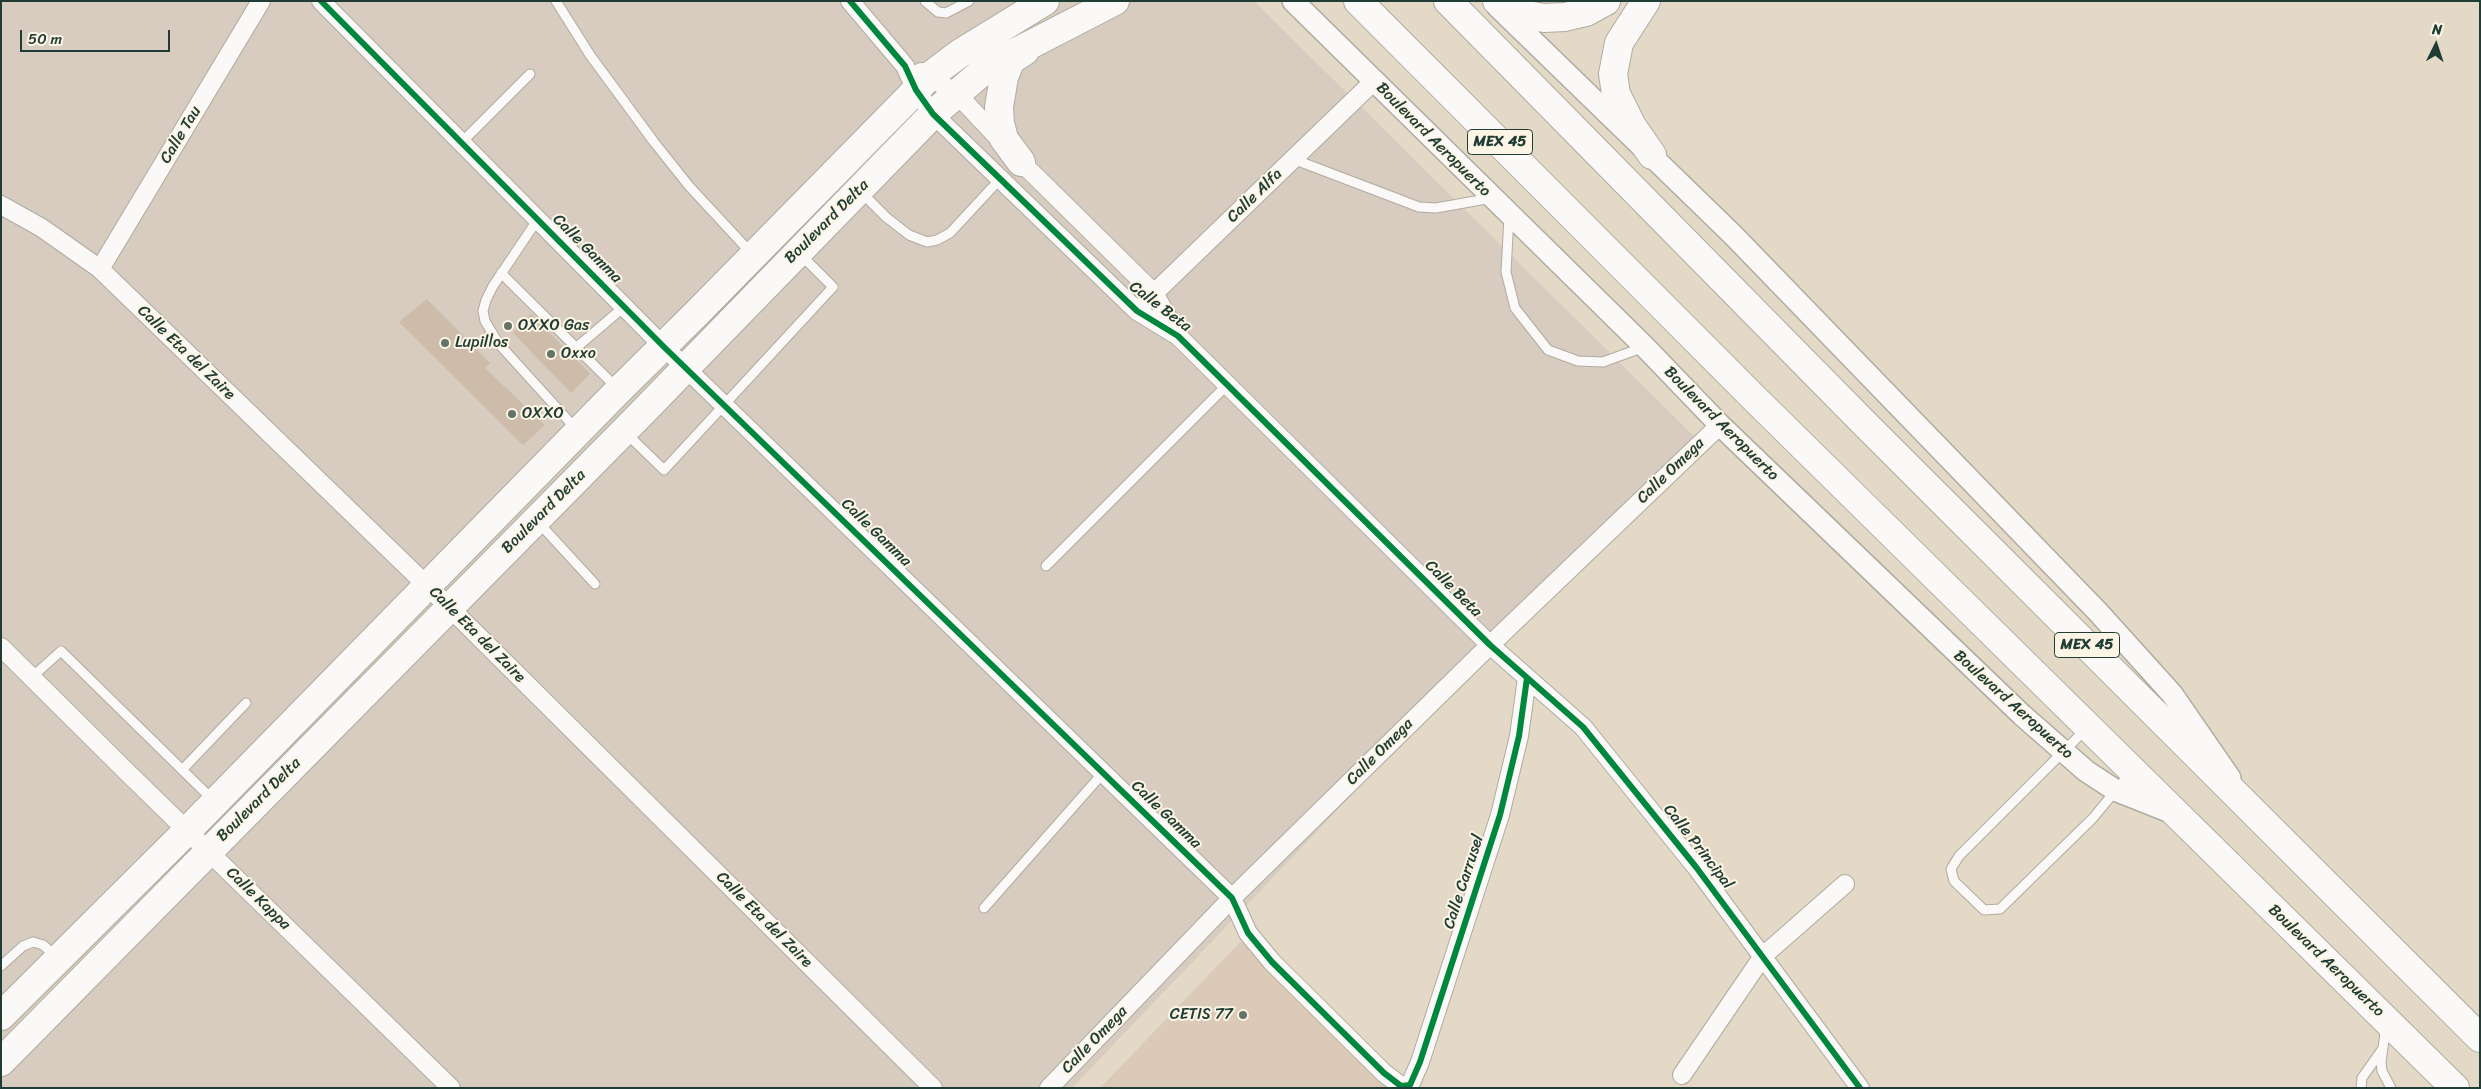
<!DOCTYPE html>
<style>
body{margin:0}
#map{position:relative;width:2481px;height:1089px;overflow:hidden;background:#e4d9c7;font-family:Sriracha,sans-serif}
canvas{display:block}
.frame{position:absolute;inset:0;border:2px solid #1f3d34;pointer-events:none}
.north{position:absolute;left:2411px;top:20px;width:50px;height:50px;-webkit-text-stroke:4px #fcf5e5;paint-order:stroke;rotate:4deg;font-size:14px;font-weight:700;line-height:20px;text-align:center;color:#1f3d34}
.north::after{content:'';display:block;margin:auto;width:18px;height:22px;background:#1f3d34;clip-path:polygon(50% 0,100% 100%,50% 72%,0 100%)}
.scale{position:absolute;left:20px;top:30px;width:150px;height:22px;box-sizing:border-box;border:2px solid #1f3d34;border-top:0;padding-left:6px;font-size:15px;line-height:18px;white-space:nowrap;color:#1f3d34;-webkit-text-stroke:4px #fcf5e5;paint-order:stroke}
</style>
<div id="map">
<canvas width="2481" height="1089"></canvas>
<div class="frame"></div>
<div class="north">N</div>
<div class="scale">50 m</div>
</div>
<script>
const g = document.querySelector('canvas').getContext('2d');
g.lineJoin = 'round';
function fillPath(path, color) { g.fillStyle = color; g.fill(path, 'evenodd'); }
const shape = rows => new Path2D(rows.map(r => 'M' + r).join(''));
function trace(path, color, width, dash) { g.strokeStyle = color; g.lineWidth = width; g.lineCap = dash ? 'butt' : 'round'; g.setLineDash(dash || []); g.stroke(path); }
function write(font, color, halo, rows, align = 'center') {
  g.font = font + ' Sriracha,sans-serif'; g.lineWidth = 4; g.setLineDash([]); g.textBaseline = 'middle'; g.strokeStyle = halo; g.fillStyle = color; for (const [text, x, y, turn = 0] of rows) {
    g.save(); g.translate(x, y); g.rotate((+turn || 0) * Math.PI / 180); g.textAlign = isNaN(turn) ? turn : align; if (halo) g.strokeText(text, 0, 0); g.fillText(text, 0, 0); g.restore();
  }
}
fillPath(shape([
 [1241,941,1391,1088,1100,1088]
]), '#dccab8');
fillPath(shape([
 [1,1,1254,1,1698,440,1496,644,1072,1088,1,1088]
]), '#d8cbc0');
fillPath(shape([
 [427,299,490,363,485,368,545,425,523,445,399,322],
 [531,314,590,374,571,393,513,333]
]), '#ccbca9');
const service = shape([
 [556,1,590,55,654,142,689,186,752,254],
 [925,1,938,12,946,13,969,1],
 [462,142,530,74],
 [1293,159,1419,207,1436,208,1492,198],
 [860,191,886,217,909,235,927,242,937,240,950,233,1001,178],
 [1509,216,1506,272,1515,308,1548,350,1578,361,1603,362,1644,347],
 [538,219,493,286,486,300,483,311,485,321,499,344,576,429],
 [501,273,617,388],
 [577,347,625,306],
 [626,433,664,470,833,287,800,254],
 [538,522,595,584],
 [1046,566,1227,385],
 [32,677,61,651,214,801],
 [2087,728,1959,856,1951,869,1954,881,1984,910,2000,909,2093,818,2131,772],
 [182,770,246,703],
 [984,908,1103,773],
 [1,966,23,946,33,942,43,945,57,957],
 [2386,1026,2381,1062,2382,1071,2391,1088],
 [2361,1088,2362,1078,2381,1051]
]);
const minor = shape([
 [321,1,664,347,1232,898,1248,933,1272,962,1384,1073,1401,1086,1410,1085,1420,1062,1500,815,1519,736,1527,678],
 [850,1,905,66,916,90,933,114,1137,311,1178,336,1490,645,1583,727,1696,867,1860,1088],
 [921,72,956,93,1021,162,1154,293,1177,334],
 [1,205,42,228,100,269,449,607,933,1088],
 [100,269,261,1],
 [1146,301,1374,81],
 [1,647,129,774,451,1088],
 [1682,1075,1763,956,1845,884],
 [1049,1088,1232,898,1490,645,1720,425]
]);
const tertiary = shape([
 [1293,1,1645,347,1720,425,2022,715,2086,771,2115,790,2173,813],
 [1498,7,1733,235,2098,612,2172,694,2230,778]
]);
const primary = shape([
 [1497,1,1521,14,1544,18,1565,17,1586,12,1606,1],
 [1646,1,1619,43,1613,74,1616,94,1632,126,1652,155],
 [1021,162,1004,139,1000,123,999,107,1004,77,1011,60,1025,51],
 [1,1016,187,831,619,390,695,315,930,76,959,54,1045,1],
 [1,1062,636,419,933,114,989,66,1115,1]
]);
const trunk = shape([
 [1358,1,1755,399,2455,1088],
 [1448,1,1865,424,2480,1038]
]);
trace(service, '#afab9f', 11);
trace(minor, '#afab9f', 20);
trace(tertiary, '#afab9f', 24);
trace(primary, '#afab9f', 30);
trace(trunk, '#afab9f', 30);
trace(service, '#fbf9f7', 9);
trace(minor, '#fbf9f7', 18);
trace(tertiary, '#fbf9f7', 21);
trace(primary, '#fbf9f7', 28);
trace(trunk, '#fbf9f7', 28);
trace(shape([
 [321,1,664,347,1232,898,1248,933,1272,962,1384,1073,1401,1086,1410,1085,1420,1062,1500,815,1519,736,1527,678],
 [850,1,905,66,916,90,933,114,1137,311,1178,336,1490,645,1583,727,1696,867,1860,1088]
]), '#00873e', 6);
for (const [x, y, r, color] of [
 [508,326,5,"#647467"],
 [445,343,5,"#647467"],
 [551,354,5,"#647467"],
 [512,414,5,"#647467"],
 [1243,1015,5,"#647467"]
]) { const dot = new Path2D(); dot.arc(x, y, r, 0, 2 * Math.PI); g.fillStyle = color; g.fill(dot); trace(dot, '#fcf5e5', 2); }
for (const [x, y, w] of [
 [1500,142,65],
 [2087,645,65]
]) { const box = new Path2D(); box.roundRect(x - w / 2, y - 12.5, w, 25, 4); g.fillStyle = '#fcf5e5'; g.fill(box); trace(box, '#1f3d34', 1); }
write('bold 15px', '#1f3d34', null, [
 ["MEX 45",1500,142],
 ["MEX 45",2087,645]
]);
write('16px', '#1f3d34', '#fcf5e5', [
 ["Calle Tau",181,135,-59],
 ["Boulevard Aeropuerto",1433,140,45],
 ["Calle Alfa",1255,196,-44],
 ["Boulevard Delta",827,222,-45],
 ["Calle Gamma",587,249,45],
 ["Calle Beta",1160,307,37],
 ["Calle Eta del Zaire",186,353,44],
 ["Boulevard Aeropuerto",1721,424,45],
 ["Calle Omega",1671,471,-44],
 ["Boulevard Delta",544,512,-45],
 ["Calle Gamma",876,533,44],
 ["Calle Beta",1453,589,45],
 ["Calle Eta del Zaire",477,635,45],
 ["Boulevard Aeropuerto",2013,705,42],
 ["Calle Omega",1380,752,-45],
 ["Boulevard Delta",259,800,-45],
 ["Calle Gamma",1166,815,44],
 ["Calle Principal",1698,847,52],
 ["Calle Carrusel",1464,882,-72],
 ["Calle Kappa",258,899,44],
 ["Calle Eta del Zaire",764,920,45],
 ["Boulevard Aeropuerto",2326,961,44],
 ["Calle Omega",1095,1040,-46]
]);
write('16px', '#1f3d34', '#fcf5e5', [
 ["OXXO Gas",518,326],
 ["Lupillos",455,343],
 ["Oxxo",561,354],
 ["OXXO",522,414],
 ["CETIS 77",1233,1015,"right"]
], 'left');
</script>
